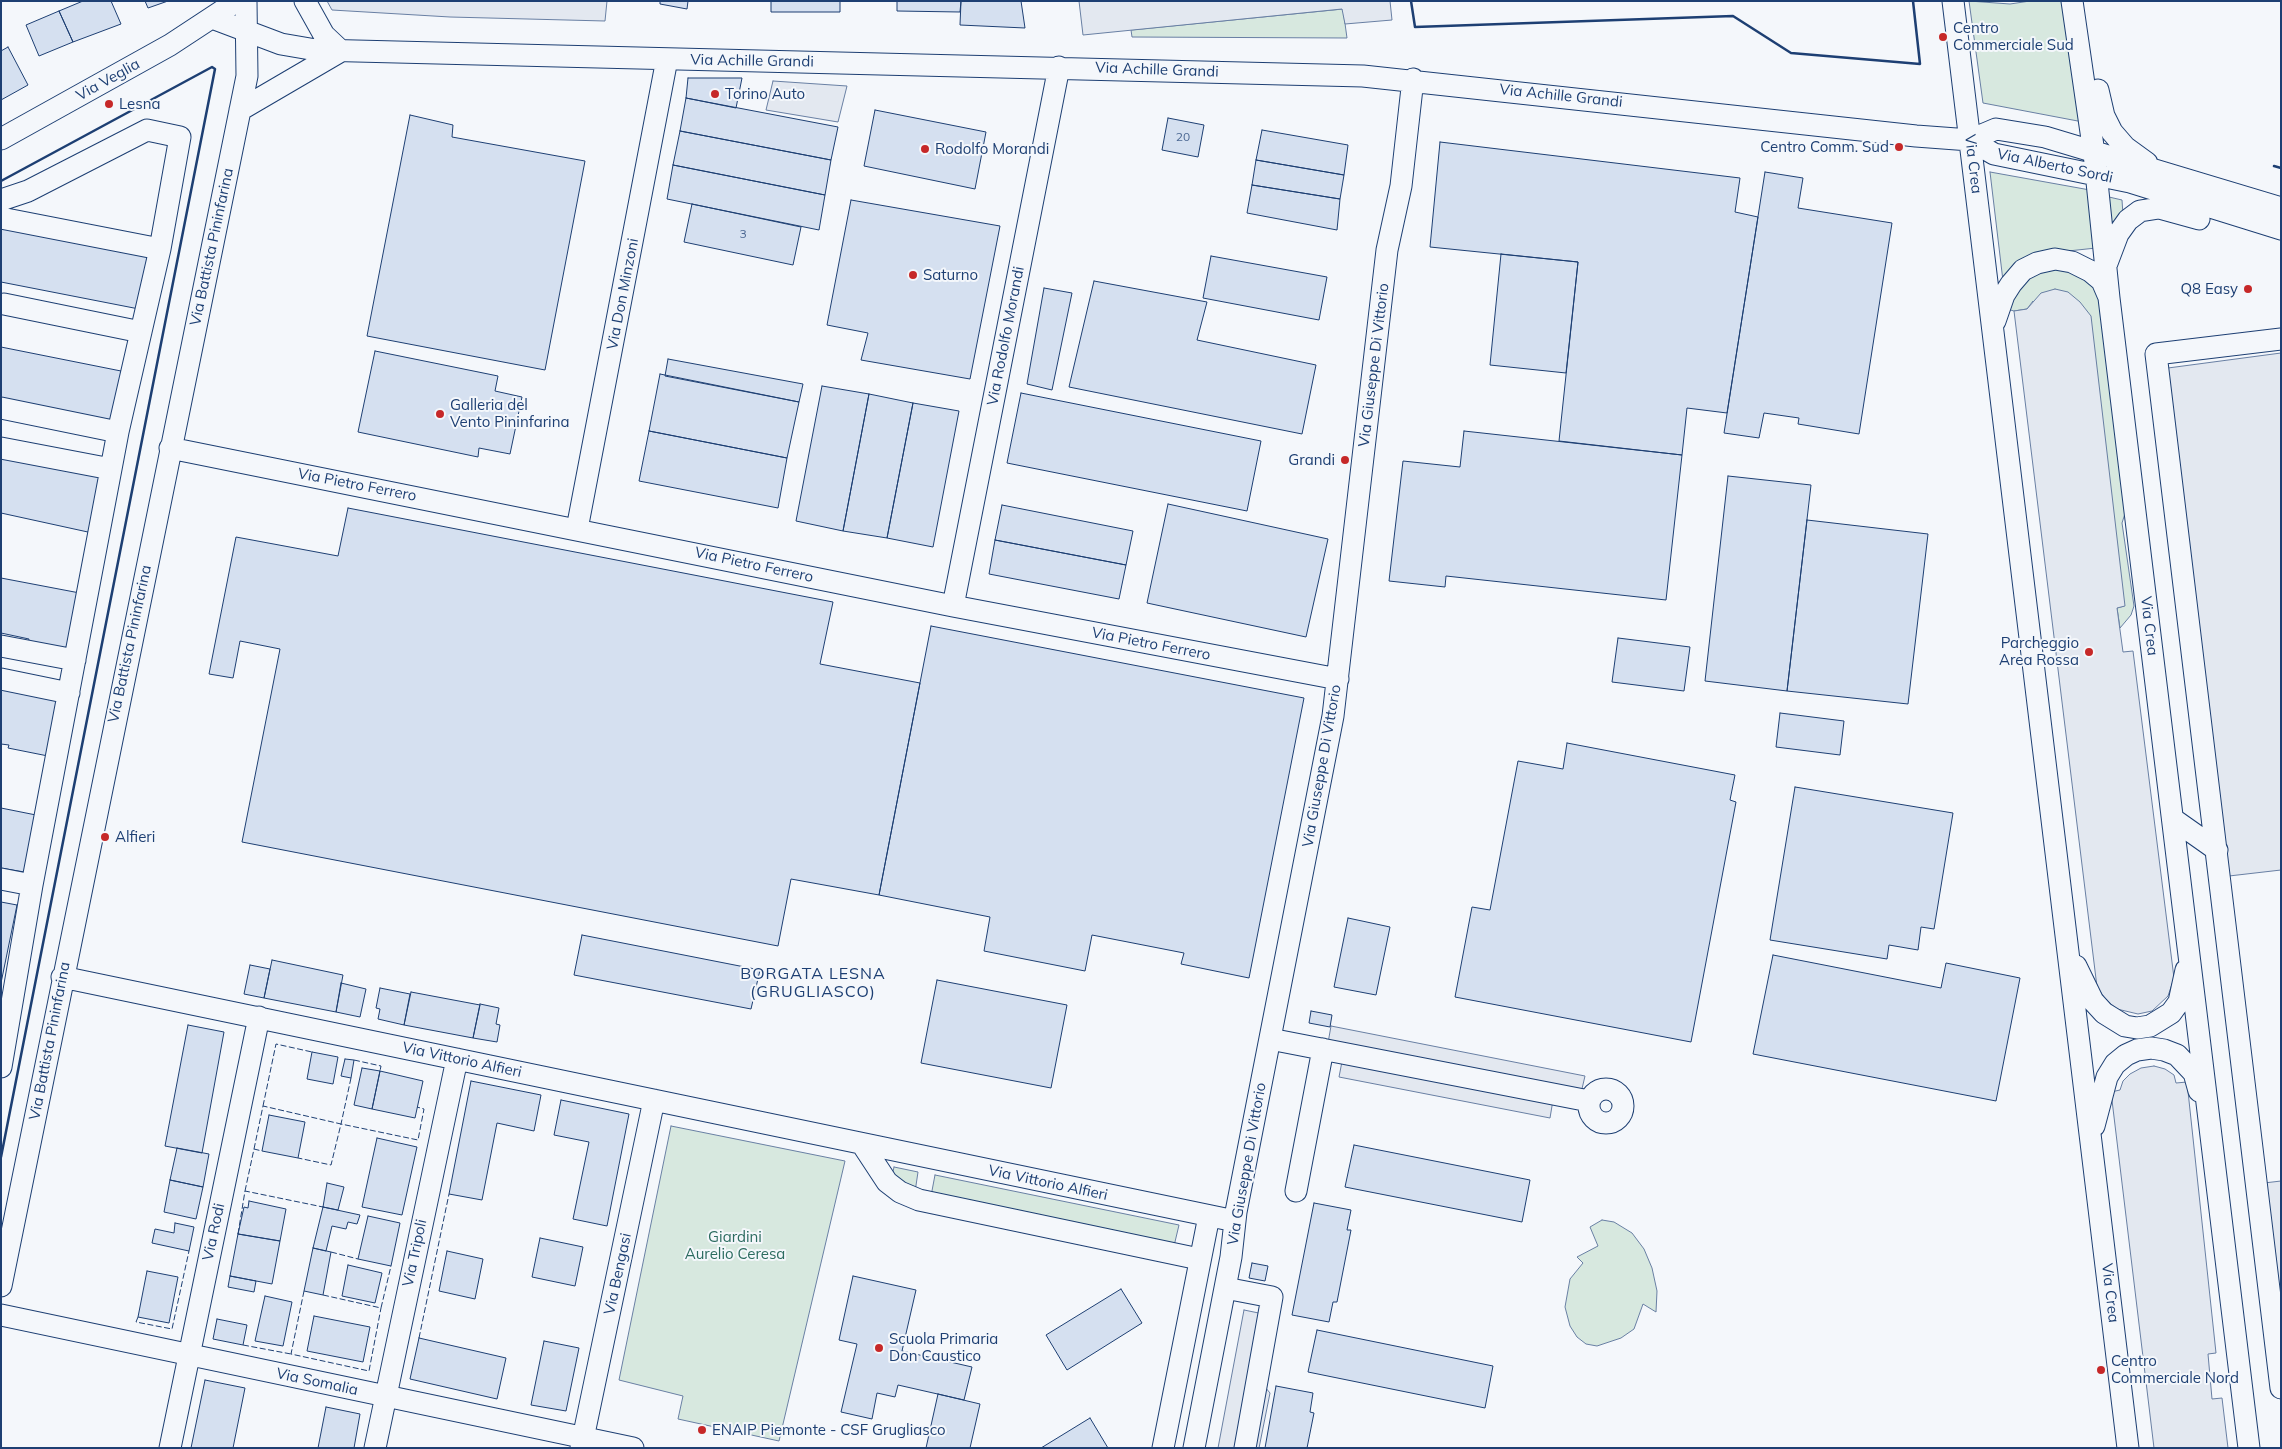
<!DOCTYPE html>
<style>
body{margin:0}
#map{position:relative;width:2282px;height:1449px;overflow:hidden;background:#f4f7fb;font-family:Mulish,sans-serif}
canvas{display:block}
.frame{position:absolute;inset:0;border:2px solid #1d3f73;pointer-events:none}
</style>
<div id="map">
<canvas width="2282" height="1449"></canvas>
<div class="frame"></div>
</div>
<script>
const g = document.querySelector('canvas').getContext('2d');
g.lineJoin = 'round';
function fillPath(path, color) { g.fillStyle = color; g.fill(path, 'evenodd'); }
const shape = rows => new Path2D(rows.map(r => 'M' + r).join(''));
function trace(path, color, width, dash) { g.strokeStyle = color; g.lineWidth = width; g.lineCap = dash ? 'butt' : 'round'; g.setLineDash(dash || []); g.stroke(path); }
function write(font, color, halo, rows, align = 'center') {
  g.font = font + ' Mulish,sans-serif'; g.lineWidth = 4; g.setLineDash([]); g.textBaseline = 'middle'; g.strokeStyle = halo; g.fillStyle = color; for (const [text, x, y, turn = 0] of rows) {
    g.save(); g.translate(x, y); g.rotate((+turn || 0) * Math.PI / 180); g.textAlign = isNaN(turn) ? turn : align; if (halo) g.strokeText(text, 0, 0); g.fillText(text, 0, 0); g.restore();
  }
}
const green = shape([
 [1969,1,2010,4,2030,1,2064,1,2083,122,1983,103,1969,1],
 [1343,9,1347,38,1132,37,1131,30,1343,9],
 [1990,172,2090,190,2096,248,2031,255,2003,281,1990,172],
 [2109,197,2122,200,2123,215,2112,234,2109,197],
 [2061,269,2086,279,2105,299,2128,504,2122,523,2134,606,2131,615,2120,628,2117,608,2124,606,2033,301,2027,309,2014,311,2007,309,2020,285,2037,272,2061,269],
 [671,1126,845,1161,779,1441,678,1419,683,1396,619,1380,671,1126],
 [894,1167,918,1172,915,1192,892,1176,894,1167],
 [935,1175,1179,1225,1174,1246,931,1196,935,1175],
 [1602,1220,1614,1222,1632,1233,1644,1249,1652,1268,1657,1291,1656,1312,1643,1304,1634,1329,1621,1338,1597,1346,1586,1344,1577,1337,1570,1326,1565,1307,1570,1279,1583,1263,1577,1257,1598,1246,1590,1227,1602,1220]
]);
fillPath(green, '#d7e8df');
trace(green, '#687fa3', 1);
const parking = shape([
 [327,1,607,1,605,21,450,17,332,10,327,1],
 [1079,1,1390,1,1392,20,1345,24,1342,9,1083,35,1079,1],
 [773,81,847,86,838,122,766,110,773,81],
 [2055,289,2068,292,2080,302,2091,316,2125,606,2117,608,2123,652,2133,651,2174,978,2168,996,2152,1011,2138,1014,2117,1009,2106,1000,2097,987,2014,311,2027,309,2041,293,2055,289],
 [2281,353,2281,870,2229,876,2168,368,2281,353],
 [1331,1026,1585,1076,1581,1093,1555,1088,1550,1118,1339,1077,1345,1046,1328,1043,1331,1026],
 [2154,1066,2165,1069,2174,1075,2176,1083,2187,1082,2216,1353,2208,1354,2212,1399,2222,1398,2228,1448,2154,1448,2111,1092,2120,1090,2123,1081,2130,1074,2141,1068,2154,1066],
 [2281,1181,2281,1331,2264,1183,2281,1181],
 [1244,1310,1278,1317,1265,1387,1270,1393,1259,1448,1218,1448,1244,1310]
]);
fillPath(parking, '#e3e8f0');
trace(parking, '#687fa3', 1);
const building = shape([
 [83,1,111,1,121,24,73,42,59,11,83,1],
 [145,1,168,1,148,8,145,1],
 [660,1,688,1,687,9,660,4,660,1],
 [771,1,840,1,840,12,771,12,771,1],
 [897,1,961,1,960,12,897,11,897,1],
 [961,1,1021,1,1025,28,960,25,961,1],
 [59,11,73,42,39,56,26,25,59,11],
 [8,47,28,85,1,100,1,51,8,47],
 [688,78,742,78,736,108,686,98,688,78],
 [686,98,838,127,831,160,680,131,686,98],
 [875,110,986,132,975,189,864,166,875,110],
 [410,115,453,125,452,137,585,161,545,370,367,336,410,115],
 [1168,118,1204,125,1198,157,1162,150,1168,118],
 [1262,130,1348,145,1344,175,1256,160,1262,130],
 [680,131,831,160,825,195,673,165,680,131],
 [1440,142,1740,178,1735,212,1758,217,1727,413,1687,408,1682,455,1559,441,1578,262,1430,247,1440,142],
 [1256,160,1344,175,1340,199,1252,185,1256,160],
 [673,165,825,195,819,230,667,199,673,165],
 [1765,172,1803,178,1798,208,1892,223,1859,434,1798,424,1799,418,1764,413,1759,438,1724,433,1765,172],
 [1252,185,1340,199,1337,230,1247,213,1252,185],
 [851,200,1000,226,970,379,861,360,868,333,827,325,851,200],
 [692,204,801,227,793,265,684,242,692,204],
 [1,223,150,252,139,309,1,282,1,223],
 [1501,254,1578,262,1566,373,1490,365,1501,254],
 [1211,256,1327,277,1319,320,1203,298,1211,256],
 [1094,281,1207,302,1197,340,1316,365,1302,434,1069,387,1094,281],
 [1044,288,1072,293,1052,390,1027,384,1044,288],
 [1,347,126,372,115,428,1,406,1,347],
 [375,351,498,376,495,391,522,397,510,454,479,448,478,457,358,432,375,351],
 [668,359,803,384,799,402,665,376,668,359],
 [660,374,799,402,787,458,649,431,660,374],
 [822,386,869,394,843,531,796,521,822,386],
 [1021,393,1261,441,1247,511,1007,463,1021,393],
 [869,394,913,403,887,538,843,531,869,394],
 [913,403,959,411,933,547,887,538,913,403],
 [649,431,787,458,778,508,639,481,649,431],
 [1464,431,1682,455,1666,600,1446,576,1445,587,1389,581,1403,461,1460,467,1464,431],
 [1,456,108,476,97,534,1,513,1,456],
 [1728,476,1811,485,1787,691,1705,681,1728,476],
 [1168,504,1328,539,1306,637,1147,603,1168,504],
 [1002,505,1133,531,1126,565,995,540,1002,505],
 [348,508,833,602,820,664,920,683,879,895,791,879,778,946,242,842,280,649,240,641,233,678,209,674,236,537,338,556,348,508],
 [1807,520,1928,534,1908,704,1787,691,1807,520],
 [995,540,1126,565,1119,599,989,574,995,540],
 [1,578,85,594,74,651,28,643,29,639,1,633,1,578],
 [931,626,1304,698,1249,978,1181,964,1184,953,1092,935,1085,971,984,951,990,917,879,895,931,626],
 [1618,638,1690,647,1684,691,1612,682,1618,638],
 [1,686,64,699,53,757,8,748,9,745,1,744,1,686],
 [1780,713,1844,721,1840,755,1776,747,1780,713],
 [1567,743,1735,775,1730,800,1736,802,1691,1042,1455,997,1472,907,1490,910,1518,761,1563,769,1567,743],
 [1795,787,1953,813,1934,929,1921,927,1918,950,1889,945,1887,959,1770,940,1795,787],
 [1,808,41,816,30,873,1,868,1,808],
 [1,902,17,905,1,983,1,902],
 [1348,918,1390,927,1376,995,1334,987,1348,918],
 [582,935,760,970,751,1009,574,975,582,935],
 [1773,955,1941,988,1946,963,2020,978,1996,1101,1753,1054,1773,955],
 [272,960,343,975,336,1012,264,998,272,960],
 [250,965,270,969,264,998,244,994,250,965],
 [937,980,1067,1005,1051,1088,921,1063,937,980],
 [341,983,366,989,360,1017,336,1012,341,983],
 [380,988,410,994,404,1025,378,1019,380,1009,376,1008,380,988],
 [411,992,480,1005,473,1038,404,1025,411,992],
 [480,1004,499,1008,496,1024,500,1025,497,1042,473,1038,480,1004],
 [1311,1011,1332,1015,1330,1027,1309,1023,1311,1011],
 [188,1025,224,1032,202,1153,165,1146,188,1025],
 [312,1052,338,1057,333,1084,307,1079,312,1052],
 [345,1059,354,1060,351,1078,341,1076,345,1059],
 [362,1068,380,1071,372,1109,354,1105,362,1068],
 [380,1071,423,1081,415,1118,372,1109,380,1071],
 [471,1081,541,1095,534,1131,497,1123,482,1200,449,1194,471,1081],
 [561,1100,629,1114,607,1226,573,1219,589,1142,554,1135,561,1100],
 [269,1115,305,1122,298,1158,262,1151,269,1115],
 [377,1138,417,1147,402,1215,362,1207,377,1138],
 [1354,1145,1530,1180,1522,1222,1345,1187,1354,1145],
 [177,1148,209,1154,203,1187,170,1180,177,1148],
 [170,1180,203,1187,196,1219,164,1212,170,1180],
 [327,1183,344,1187,338,1210,323,1207,327,1183],
 [249,1201,286,1209,280,1241,238,1234,244,1207,248,1208,249,1201],
 [1314,1203,1351,1210,1347,1230,1351,1230,1337,1302,1333,1302,1329,1322,1292,1315,1314,1203],
 [323,1207,360,1215,357,1224,348,1222,346,1229,332,1226,326,1251,313,1248,323,1207],
 [368,1216,400,1223,391,1266,358,1259,368,1216],
 [175,1223,194,1227,189,1251,152,1243,155,1229,174,1233,175,1223],
 [238,1234,280,1241,272,1284,230,1276,238,1234],
 [540,1238,583,1247,575,1286,532,1277,540,1238],
 [313,1248,331,1252,323,1295,304,1291,313,1248],
 [447,1251,483,1259,475,1299,439,1291,447,1251],
 [1252,1263,1268,1266,1265,1281,1249,1278,1252,1263],
 [348,1265,382,1273,375,1303,342,1296,348,1265],
 [147,1271,178,1277,169,1323,138,1317,147,1271],
 [230,1276,256,1281,254,1292,228,1287,230,1276],
 [853,1276,916,1290,902,1351,972,1367,964,1400,898,1385,895,1397,877,1393,872,1419,841,1412,857,1344,839,1340,853,1276],
 [1121,1289,1142,1323,1067,1370,1046,1335,1121,1289],
 [265,1296,292,1302,283,1346,255,1341,265,1296],
 [314,1316,370,1327,363,1362,307,1351,314,1316],
 [217,1319,247,1325,243,1345,213,1339,217,1319],
 [1317,1330,1493,1366,1485,1408,1308,1372,1317,1330],
 [419,1338,506,1358,497,1399,410,1379,419,1338],
 [544,1341,579,1348,566,1411,531,1405,544,1341],
 [205,1380,245,1388,233,1448,191,1448,205,1380],
 [1276,1386,1313,1393,1310,1412,1314,1413,1307,1448,1265,1448,1276,1386],
 [938,1394,980,1404,970,1448,926,1448,938,1394],
 [326,1407,360,1414,354,1448,318,1448,326,1407],
 [1090,1418,1108,1448,1041,1448,1090,1418]
]);
fillPath(building, '#d5e0f0');
trace(building, '#1d3f73', 1);
const minor = shape([
 [1953,1,2128,1448],
 [2072,1,2094,153,2109,298,2249,1448],
 [212,18,281,44,316,50,1363,76,1916,136,1970,140,1996,129,2045,137,2281,208],
 [2098,90,2104,116,2112,132,2125,147,2147,163],
 [240,110,341,51,324,35,305,1],
 [1,139,170,45,237,1],
 [1970,140,1994,154,2130,182,2281,229],
 [1,200,28,191,147,130,180,137,160,249],
 [1,218,160,249,118,432,32,885,1,1067],
 [2107,263,2118,234,2128,220,2140,211,2159,208,2199,219],
 [4,304,141,332],
 [1995,321,2004,295,2011,284,2023,270,2037,263,2055,259,2072,262,2090,271,2102,281,2108,295],
 [2281,339,2156,354,2281,1388],
 [1,408,118,432],
 [1,448,111,469],
 [170,448,953,606,1338,679],
 [577,529,667,59],
 [953,606,1059,67],
 [1,646,75,660],
 [1,679,69,693],
 [2173,819,2217,850],
 [1,879,32,885],
 [2076,966,2093,1001,2104,1013,2125,1026,2137,1028,2150,1026,2171,1013,2179,1002,2186,970],
 [62,977,1235,1221],
 [1270,1039,1589,1101],
 '1589 1106a17 17 0 1 1 34 0a17 17 0 1 1-34 0Z',
 [2094,1126,2107,1077,2115,1064,2126,1055,2137,1050,2151,1048,2164,1050,2177,1055,2194,1073,2199,1091],
 [862,1144,887,1182,900,1192,919,1200,1199,1259],
 [1296,1191,1323,1049],
 [1,1286,247,76,246,1],
 [1225,1288,1272,1297,1245,1448],
 [1,1315,633,1448],
 [170,1448,259,1017],
 [375,1448,457,1059],
 [581,1448,654,1100],
 [1163,1448,1209,1216],
 [1194,1448,1231,1257,1236,1212,1333,716,1387,250,1401,186,1413,79]
]);
trace(minor, '#1d3f73', 23);
trace(minor, '#f4f7fb', 21);
trace(shape([
 [354,1060,381,1066,380,1071],
 [351,1078,341,1124,418,1140,424,1109,417,1107],
 [263,1106,276,1044,312,1052],
 [254,1149,263,1106,341,1124,331,1165,298,1158],
 [245,1191,254,1149,262,1151],
 [238,1234,245,1191,323,1207],
 [331,1252,358,1259],
 [304,1291,291,1354,369,1371,381,1308],
 [323,1295,381,1308,391,1266],
 [138,1317,136,1322,172,1329,189,1251],
 [419,1338,449,1194],
 [243,1345,291,1354]
]), '#1d3f73', 1, [6, 2.5]);
trace(shape([
 [1411,1,1415,27,1733,16,1791,53,1920,64,1913,1],
 [2274,166,2281,168],
 [1,181,212,67,215,69,1,1157]
]), '#1d3f73', 2.5);
for (const [x, y, r, color] of [
 [1943,37,5,"#c62828"],
 [715,94,5,"#c62828"],
 [109,104,5,"#c62828"],
 [1899,147,5,"#c62828"],
 [925,149,5,"#c62828"],
 [913,275,5,"#c62828"],
 [2248,289,5,"#c62828"],
 [440,414,5,"#c62828"],
 [1345,460,5,"#c62828"],
 [2089,652,5,"#c62828"],
 [105,837,5,"#c62828"],
 [879,1348,5,"#c62828"],
 [2101,1370,5,"#c62828"],
 [702,1430,5,"#c62828"]
]) { const dot = new Path2D(); dot.arc(x, y, r, 0, 2 * Math.PI); g.fillStyle = color; g.fill(dot); trace(dot, '#f4f7fb', 2); }
write('12px', '#4b6792', null, [
 ["20",1183,137],
 ["3",743,234]
]);
write('15px', '#1d3f73', '#f4f7fb', [
 ["Centro",1953,28],
 ["Commerciale Sud",1953,45],
 ["Torino Auto",725,94],
 ["Lesna",119,104],
 ["Centro Comm. Sud",1889,147,"right"],
 ["Rodolfo Morandi",935,149],
 ["Saturno",923,275],
 ["Q8 Easy",2238,289,"right"],
 ["Galleria del",450,405],
 ["Vento Pininfarina",450,422],
 ["Grandi",1335,460,"right"],
 ["Parcheggio",2079,643,"right"],
 ["Area Rossa",2079,660,"right"],
 ["Alfieri",115,837],
 ["Scuola Primaria",889,1339],
 ["Don Caustico",889,1356],
 ["Centro",2111,1361],
 ["Commerciale Nord",2111,1378],
 ["ENAIP Piemonte - CSF Grugliasco",712,1430]
], 'left');
write('15px', '#1d3f73', '#f4f7fb', [
 ["Via Achille Grandi",752,61,1],
 ["Via Achille Grandi",1157,70,2],
 ["Via Veglia",108,80,-29],
 ["Via Achille Grandi",1561,96,6],
 ["Via Crea",1973,164,83],
 ["Via Alberto Sordi",2055,166,12],
 ["Via Battista Pininfarina",212,247,-78],
 ["Via Don Minzoni",623,294,-79],
 ["Via Rodolfo Morandi",1006,336,-79],
 ["Via Giuseppe Di Vittorio",1374,365,-83],
 ["Via Pietro Ferrero",357,485,11],
 ["Via Pietro Ferrero",754,565,12],
 ["Via Crea",2149,626,83],
 ["Via Battista Pininfarina",130,644,-78],
 ["Via Pietro Ferrero",1151,644,11],
 ["Via Giuseppe Di Vittorio",1322,766,-80],
 ["Via Battista Pininfarina",50,1041,-79],
 ["Via Vittorio Alfieri",462,1060,12],
 ["Via Giuseppe Di Vittorio",1247,1164,-80],
 ["Via Vittorio Alfieri",1048,1183,12],
 ["Via Rodi",214,1232,-78],
 ["Via Tripoli",415,1253,-78],
 ["Via Bengasi",618,1274,-78],
 ["Via Crea",2110,1293,83],
 ["Via Somalia",317,1382,12]
]);
write('15px', '#2c6c60', '#f4f7fb', [
 ["Giardini",735,1237],
 ["Aurelio Ceresa",735,1254]
]);
g.letterSpacing = '1px';
write('16px', '#1d3f73', '#f4f7fb', [
 ["BORGATA LESNA",813,974],
 ["(GRUGLIASCO)",813,992]
]);
g.letterSpacing = '0px';
</script>
